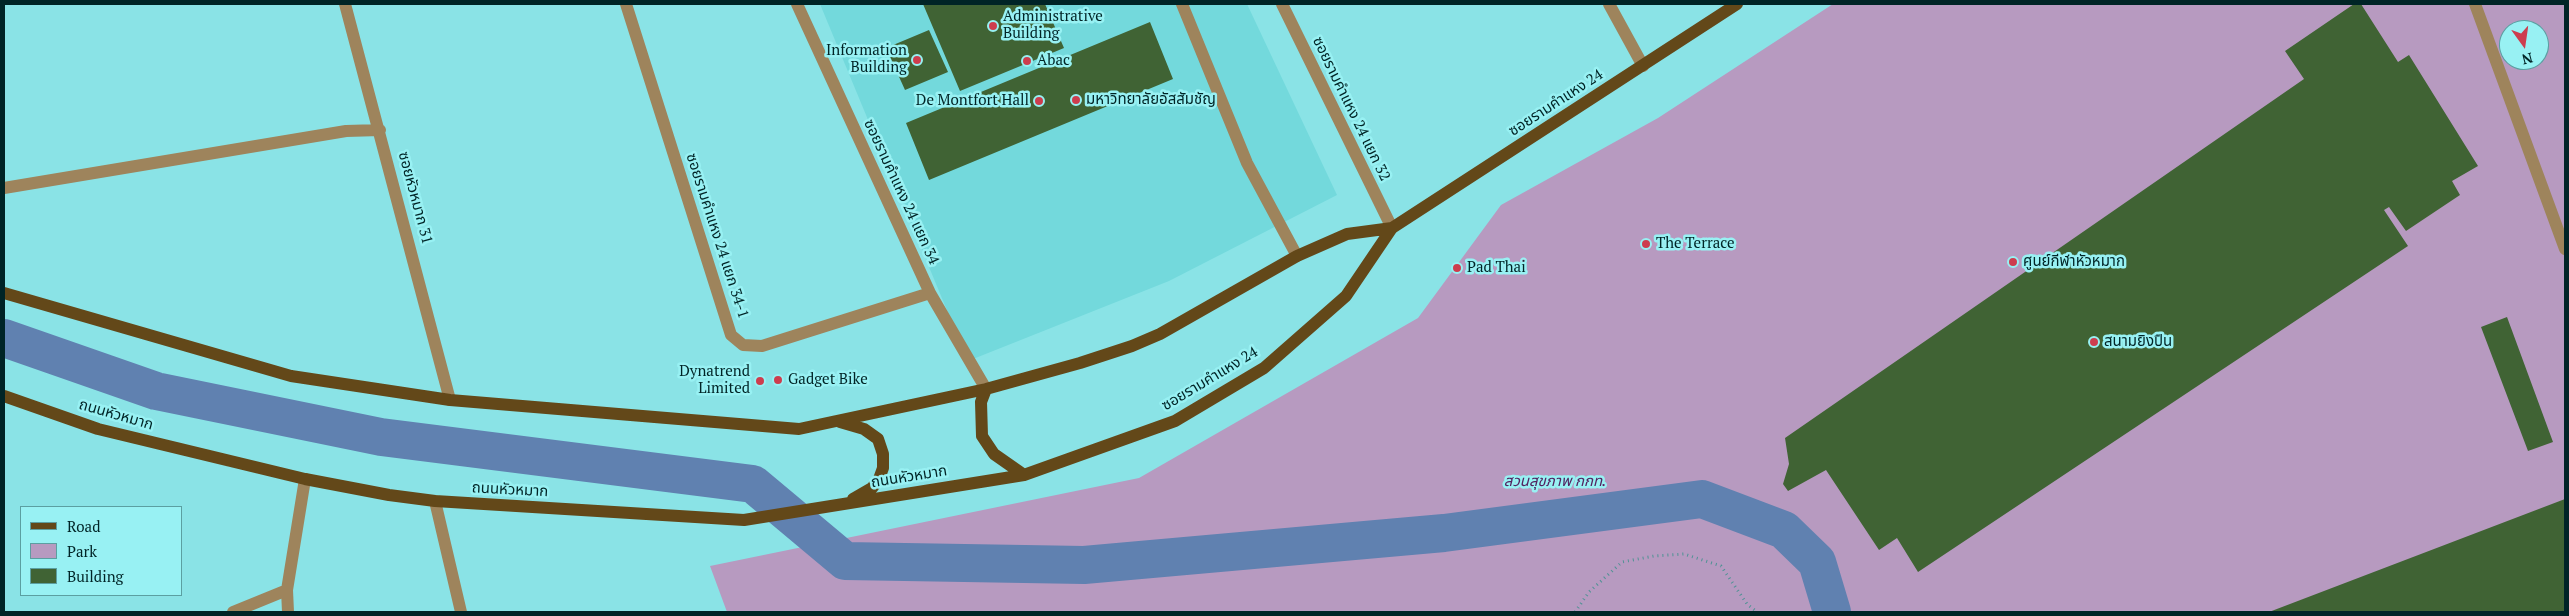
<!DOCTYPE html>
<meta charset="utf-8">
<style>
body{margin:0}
#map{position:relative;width:2569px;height:616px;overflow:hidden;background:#8ae3e6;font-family:"PT Serif",serif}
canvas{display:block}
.frame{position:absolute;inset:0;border:5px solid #002426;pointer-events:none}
.legend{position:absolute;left:20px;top:506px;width:162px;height:90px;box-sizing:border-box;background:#98f1f3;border:1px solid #5b9fa1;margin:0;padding:6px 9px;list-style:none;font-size:15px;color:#002426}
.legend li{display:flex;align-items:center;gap:10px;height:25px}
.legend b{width:25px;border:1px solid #5b9fa1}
.north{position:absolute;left:2499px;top:20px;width:50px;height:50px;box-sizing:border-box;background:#98f1f3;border:1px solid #5b9fa1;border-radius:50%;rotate:166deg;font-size:14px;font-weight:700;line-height:20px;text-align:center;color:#002426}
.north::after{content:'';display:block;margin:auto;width:18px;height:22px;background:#cd3d4e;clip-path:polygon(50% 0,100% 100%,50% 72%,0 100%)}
</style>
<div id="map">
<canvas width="2569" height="616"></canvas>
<div class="frame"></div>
<ul class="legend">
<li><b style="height:6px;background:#634819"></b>Road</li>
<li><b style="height:14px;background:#b79ac0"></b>Park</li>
<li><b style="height:14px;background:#406334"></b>Building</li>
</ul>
<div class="north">N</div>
</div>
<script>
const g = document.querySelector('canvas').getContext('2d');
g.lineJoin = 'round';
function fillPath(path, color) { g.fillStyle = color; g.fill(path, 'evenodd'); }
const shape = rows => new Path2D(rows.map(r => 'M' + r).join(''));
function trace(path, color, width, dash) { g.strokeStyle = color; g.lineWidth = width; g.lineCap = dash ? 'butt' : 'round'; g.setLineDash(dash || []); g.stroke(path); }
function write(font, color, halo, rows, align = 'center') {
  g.font = font + ' "PT Serif","Noto Sans Thai",serif'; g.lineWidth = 5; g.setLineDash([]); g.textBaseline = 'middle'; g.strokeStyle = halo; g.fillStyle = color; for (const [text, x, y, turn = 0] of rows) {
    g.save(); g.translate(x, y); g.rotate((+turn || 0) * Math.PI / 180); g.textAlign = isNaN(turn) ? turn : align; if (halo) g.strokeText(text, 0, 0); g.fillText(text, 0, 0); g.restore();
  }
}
fillPath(shape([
 [820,4,1247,4,1337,195,1169,281,968,361]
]), '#73d9dc');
fillPath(shape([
 [1833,4,2565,4,2565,612,727,612,710,566,1139,478,1418,318,1501,205,1658,118],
 [2509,30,2539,30,2539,60,2509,60]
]), '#b79ac0');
trace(shape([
 [4,338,156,391,381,437,753,484,845,561,1084,565,1444,533,1702,499,1784,530,1817,562,1832,612]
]), '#6081b0', 38);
fillPath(shape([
 [923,4,1045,4,1064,48,960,91],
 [2354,4,2361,4,2398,62,2409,55,2478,166,2452,181,2460,195,2406,231,2389,207,2384,210,2408,246,1918,572,1897,538,1879,550,1826,470,1788,491,1783,484,1789,464,1785,438,2304,79,2285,51],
 [1150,22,1173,79,929,180,906,123],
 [929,30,948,72,905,90,886,48],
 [2507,317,2553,442,2528,451,2481,327],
 [2565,499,2565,612,2269,612]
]), '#406334');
trace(shape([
 [1575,612,1589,592,1622,562,1654,556,1684,554,1721,566,1747,604,1757,612]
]), '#4f9294', 3, [1, 4]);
trace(shape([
 [345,4,450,400],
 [626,4,731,335,743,345,762,346,930,293],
 [797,4,930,293,986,389],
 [1182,4,1247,163,1297,256],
 [1282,4,1392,228],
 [1609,4,1643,66],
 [2475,4,2565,249],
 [4,188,346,131,380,130],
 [435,501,461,612],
 [233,612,287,590],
 [288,612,287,590,305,479]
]), '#9e845c', 12);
trace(shape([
 [4,293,291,376,450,400,799,429,986,389,1080,363,1132,346,1160,334,1297,256,1347,234,1392,228],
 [986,389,981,402,982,436,994,454,1024,475],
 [4,396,98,429,305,479,389,495,435,501,744,520,1024,475,1175,421,1264,368,1346,296,1392,228,1737,4],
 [840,422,864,429,878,439,883,454,883,468,879,479,872,488,853,499]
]), '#634819', 12);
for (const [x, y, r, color] of [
 [993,26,5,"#cd3d4e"],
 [917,60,5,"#cd3d4e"],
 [1027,61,5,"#cd3d4e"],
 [1076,100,5,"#cd3d4e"],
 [1039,101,5,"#cd3d4e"],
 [1646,244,5,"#cd3d4e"],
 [2013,262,5,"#cd3d4e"],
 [1457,268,5,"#cd3d4e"],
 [2094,342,5,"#cd3d4e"],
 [778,380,5,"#cd3d4e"],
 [760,381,5,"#cd3d4e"]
]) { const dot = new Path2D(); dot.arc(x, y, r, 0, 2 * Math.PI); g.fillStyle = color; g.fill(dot); trace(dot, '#98f1f3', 2); }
write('15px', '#002426', '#98f1f3', [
 ["Administrative",1003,17],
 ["Building",1003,34],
 ["Information",907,51,"right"],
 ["Building",907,68,"right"],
 ["Abac",1037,61],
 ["มหาวิทยาลัยอัสสัมชัญ",1086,100],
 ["De Montfort Hall",1029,101,"right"],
 ["The Terrace",1656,244],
 ["ศูนย์กีฬาหัวหมาก",2023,262],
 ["Pad Thai",1467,268],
 ["สนามยิงปืน",2104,342],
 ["Dynatrend",750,372,"right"],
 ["Limited",750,389,"right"],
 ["Gadget Bike",788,380]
], 'left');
write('15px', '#002426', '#98f1f3', [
 ["ซอยรามคำแหง 24",1556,103,-33],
 ["ซอยรามคำแหง 24 แยก 32",1351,109,64],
 ["ซอยรามคำแหง 24 แยก 34",901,192,65],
 ["ซอยหัวหมาก 31",415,198,75],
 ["ซอยรามคำแหง 24 แยก 34-1",717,236,72],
 ["ซอยรามคำแหง 24",1210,379,-31],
 ["ถนนหัวหมาก",116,415,16],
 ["ถนนหัวหมาก",909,477,-9],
 ["ถนนหัวหมาก",510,490,3]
]);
write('italic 15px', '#532360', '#98f1f3', [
 ["สวนสุขภาพ กกท.",1555,482]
]);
</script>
